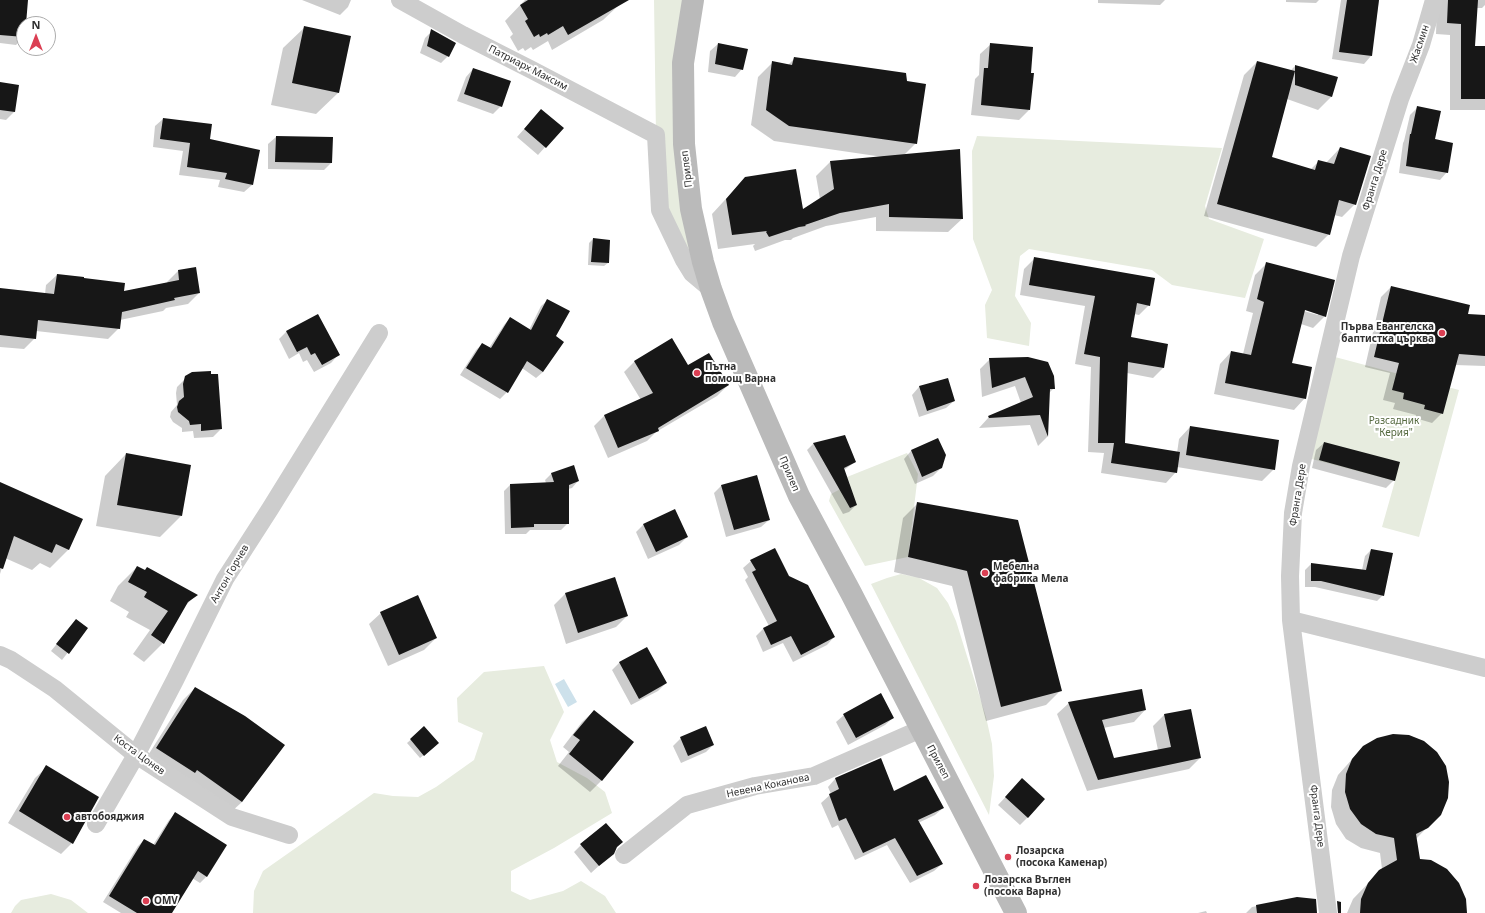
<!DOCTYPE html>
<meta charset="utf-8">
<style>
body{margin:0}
#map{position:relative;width:1485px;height:913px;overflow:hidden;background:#fff;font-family:"Noto Sans",sans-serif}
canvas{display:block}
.north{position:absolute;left:16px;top:16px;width:40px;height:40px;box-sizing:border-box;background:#fff;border:1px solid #acacac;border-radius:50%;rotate:0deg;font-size:11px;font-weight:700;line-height:16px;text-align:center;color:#303030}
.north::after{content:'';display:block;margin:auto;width:14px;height:18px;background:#db3f53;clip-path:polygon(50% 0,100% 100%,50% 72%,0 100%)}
</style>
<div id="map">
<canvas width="1485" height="913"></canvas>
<div class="north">N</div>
</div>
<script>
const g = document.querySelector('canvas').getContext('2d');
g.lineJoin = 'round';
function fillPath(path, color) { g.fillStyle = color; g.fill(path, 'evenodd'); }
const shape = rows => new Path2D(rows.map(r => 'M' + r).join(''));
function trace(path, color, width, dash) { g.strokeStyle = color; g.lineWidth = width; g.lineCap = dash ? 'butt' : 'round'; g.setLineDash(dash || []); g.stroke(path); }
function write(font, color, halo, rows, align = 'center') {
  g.font = font + ' "Noto Sans",sans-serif'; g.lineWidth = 4; g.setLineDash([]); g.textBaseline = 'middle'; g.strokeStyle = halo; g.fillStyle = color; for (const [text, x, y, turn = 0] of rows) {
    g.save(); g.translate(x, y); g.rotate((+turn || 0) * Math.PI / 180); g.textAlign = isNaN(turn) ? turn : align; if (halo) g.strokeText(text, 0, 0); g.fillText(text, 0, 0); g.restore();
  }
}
fillPath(shape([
 [654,0,684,0,696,262,660,210,656,135],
 [977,136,1222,148,1205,206,1209,219,1264,239,1245,298,1172,285,1152,270,1029,249,1020,256,1015,296,1031,323,1029,346,987,338,985,305,992,290,973,239,972,151],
 [1335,357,1459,390,1419,537,1382,527,1395,481,1308,458],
 [907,453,918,474,908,557,865,566,829,501,831,494,850,484,847,477],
 [901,574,919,578,937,588,948,603,956,621,986,717,992,744,994,776,989,815,871,584,887,578],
 [544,666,564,712,550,740,557,762,587,778,605,792,612,813,554,848,511,871,511,891,530,900,563,891,581,881,605,896,616,913,253,913,254,891,263,871,374,793,393,796,418,797,436,787,474,760,483,733,458,722,457,698,484,672],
 [51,894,71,900,88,913,11,913,15,906,21,900]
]), '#e7ecdf');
fillPath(shape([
 [564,679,577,702,568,707,555,684]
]), '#cde1eb');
fillPath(shape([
 [0,0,27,0,24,37,16,45,0,43],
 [302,0,351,0,348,7,340,15],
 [525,0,620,0,619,5,603,20,552,50,548,41,533,50,531,47,525,51,523,48,518,51,510,37,513,34,505,21],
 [1098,0,1165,0,1160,5,1098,3],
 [1286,0,1319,0,1316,3,1286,2],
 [1341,0,1379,0,1371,56,1364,64,1332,59],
 [1437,0,1485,0,1485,5,1482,8,1476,8,1474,47,1485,47,1485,110,1450,110,1450,35,1436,34],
 [305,27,350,37,338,93,316,114,271,105,283,48],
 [432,31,448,56,441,63,420,53,425,38],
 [718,44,747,50,742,69,735,77,708,72,710,51],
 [991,44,1029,110,1019,120,971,115,975,79,979,75,980,54],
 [795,58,916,143,904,155,962,219,948,232,876,231,876,217,826,226,793,238,791,240,785,240,755,251,753,246,755,244,718,249,712,214,745,178,802,210,820,199,816,176,830,162,883,157,774,141,751,125,758,77,773,62,788,65],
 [1257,62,1290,71,1295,66,1337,78,1331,97,1318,110,1287,99,1271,158,1310,170,1319,161,1326,163,1340,148,1355,204,1342,217,1334,215,1329,234,1316,247,1204,216,1244,75],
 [473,69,501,106,493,114,457,101,466,77],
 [0,84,18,86,14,112,6,120,0,119],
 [1418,107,1447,172,1440,180,1399,173,1403,143,1404,141,1410,115],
 [534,118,562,128,538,155,517,137],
 [163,119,209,140,252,185,244,192,218,187,220,180,179,175,183,151,153,147,155,126],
 [276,137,331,163,324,170,268,169,268,144],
 [593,239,608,263,604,266,588,265,589,243],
 [1034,259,1149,305,1139,315,1134,314,1130,338,1167,345,1163,368,1153,378,1127,373,1124,444,1177,453,1179,439,1190,427,1274,469,1262,481,1177,467,1176,472,1166,483,1101,473,1104,453,1088,452,1091,367,1075,364,1085,306,1020,295,1024,269],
 [1266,264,1325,316,1313,328,1301,324,1291,364,1305,398,1294,410,1214,394,1220,364,1231,352,1243,354,1253,313,1246,311,1255,275],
 [1300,308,1318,313,1318,315,1300,310],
 [178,271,199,293,188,304,166,308,163,311,120,320,119,328,108,339,36,331,35,338,24,349,0,347,0,289,45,294,46,285,57,275,83,279,123,293,168,284,167,282],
 [1391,287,1467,315,1485,316,1485,366,1455,365,1442,413,1432,423,1415,418,1416,415,1393,409,1395,403,1383,400,1390,373,1365,367,1381,297],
 [548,300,555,336,543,372,536,378,522,368,507,392,500,399,460,375,476,350,482,344,489,348,504,325,510,318,529,330,541,306],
 [317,315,338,355,331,363,314,372,307,360,303,362,299,353,289,359,279,339,286,332],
 [672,340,688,366,728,385,717,396,656,432,647,441,608,458,594,426,605,415,641,400,624,372,634,362],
 [990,359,1054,388,1049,393,1047,437,1038,446,1030,425,979,428,989,417,1021,403,1015,386,982,397,980,369],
 [189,375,221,429,213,437,194,438,193,431,182,432,182,428,173,422,170,417,171,412,177,405,176,393,177,387],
 [947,379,954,401,946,408,919,417,912,395,919,387],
 [845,436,855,462,844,470,856,505,849,512,843,514,807,450,813,444],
 [938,440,941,468,933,476,915,484,904,459,911,451],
 [1324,443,1394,480,1386,488,1312,468,1316,450],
 [126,454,181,516,160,537,96,526,105,476],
 [552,473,578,481,572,488,568,489,568,523,561,530,530,530,526,534,505,534,504,491,510,485,546,483,545,480],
 [722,485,769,520,761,527,726,537,714,493],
 [0,488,69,549,50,568,40,563,32,570,5,558,0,574],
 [918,503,1061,690,1046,705,986,721,952,586,894,572,903,518],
 [643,525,687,537,679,545,648,559,636,532],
 [1371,550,1383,595,1377,601,1315,587,1305,587,1305,570,1311,564,1362,570,1365,556],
 [751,561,788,577,834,637,827,645,793,662,783,643,763,652,756,636,763,629,769,626,745,580,748,577,743,568],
 [137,567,196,595,182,609,163,643,144,662,133,654,150,630,126,617,129,612,110,601,118,586],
 [615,578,627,616,616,627,566,644,554,605,565,594],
 [381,613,436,638,424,650,388,666,369,624],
 [76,620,87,628,62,660,51,651],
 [646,648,666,683,658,691,631,705,612,670,619,663],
 [195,688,283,745,242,802,230,813,145,760,183,700],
 [1069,703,1145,710,1134,722,1103,728,1113,759,1158,750,1153,726,1164,715,1190,710,1200,758,1189,769,1087,791,1057,714],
 [594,711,602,780,590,792,558,766,569,752,563,747,582,722],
 [844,715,893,718,885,725,848,745,836,722],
 [424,728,434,747,420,758,407,743],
 [681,738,713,745,706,752,681,763,673,746],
 [1363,747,1440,814,1416,839,1419,859,1466,913,1347,913,1353,899,1382,869,1380,853,1361,848,1346,839,1336,824,1331,807,1332,790,1338,775],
 [47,767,72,843,61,854,8,823,35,778],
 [835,779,894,792,943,808,935,815,918,823,942,864,934,871,910,883,887,845,855,860,838,825,832,828,821,803,831,794,828,787],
 [1015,787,1028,817,1020,825,998,805],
 [175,814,226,845,206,877,200,883,192,878,171,913,121,913,103,902,138,846,144,840,153,845,169,820],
 [581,845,615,849,613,853,591,873,574,852],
 [1297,898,1315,913,1246,913,1252,907],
 [1206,911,1207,913,1198,913]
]), '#0003');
fillPath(shape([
 [0,0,28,0,26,24,24,24,24,37,0,35],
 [528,0,629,0,568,35,563,26,548,35,547,33,540,37,539,34,534,37,525,21,528,19,520,5],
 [1347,0,1379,0,1372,56,1339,52],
 [1448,0,1478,0,1475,46,1485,46,1485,99,1461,99,1461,24,1447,23],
 [304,26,351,36,339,93,292,83],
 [431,29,456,43,449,57,427,46],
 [718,43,748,49,743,70,715,64],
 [990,43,1033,47,1031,73,1034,73,1030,110,981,105,984,68,988,68],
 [794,57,906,73,907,81,926,84,917,144,789,126,766,110,772,61,792,65],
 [1257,61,1295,71,1295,65,1338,77,1332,97,1295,85,1295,71,1272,157,1315,170,1318,160,1334,164,1340,147,1371,156,1356,205,1339,200,1330,235,1217,204],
 [473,68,511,81,502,107,464,94],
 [0,82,19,85,15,112,0,110],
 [1417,106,1441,111,1435,139,1453,143,1448,173,1406,166,1410,134,1411,134],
 [541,109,564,128,546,148,524,129],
 [163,118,212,124,210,139,260,150,253,185,225,179,227,173,187,167,190,143,160,139],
 [276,136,333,137,332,163,275,162],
 [960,149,963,219,889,217,889,204,840,213,805,225,806,226,799,227,769,237,766,232,767,231,732,235,726,199,745,177,796,169,803,209,834,189,830,161],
 [593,238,610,240,609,263,591,262],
 [1034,257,1155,278,1150,306,1137,303,1131,337,1168,344,1164,368,1128,362,1125,443,1180,452,1177,473,1111,463,1114,443,1098,443,1100,357,1084,354,1095,296,1029,285],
 [1266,262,1335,280,1326,317,1305,310,1292,363,1312,367,1306,399,1225,383,1231,351,1251,355,1264,302,1257,299],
 [196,267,200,293,174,298,175,300,122,312,120,329,38,320,36,339,0,335,0,288,54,294,57,274,84,277,84,278,125,283,124,291,179,280,178,270],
 [1391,286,1470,305,1468,314,1485,315,1485,356,1459,354,1443,414,1424,409,1425,405,1403,399,1404,393,1392,390,1399,363,1374,357],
 [547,299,570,311,556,336,564,342,543,372,527,361,508,393,466,368,482,343,491,348,510,317,531,330],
 [318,314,340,355,322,365,315,353,311,355,307,347,297,352,286,331],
 [672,338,688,365,709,353,729,385,658,428,659,431,618,448,604,415,653,393,634,361],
 [1028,357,1048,362,1054,376,1055,389,1050,389,1048,437,1040,415,989,418,988,416,1033,397,1025,377,992,388,989,358],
 [211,371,211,374,218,374,222,429,201,431,201,424,190,425,189,421,178,412,177,407,179,401,184,397,183,384,185,376,192,372],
 [948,378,955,401,927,411,919,386],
 [1190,426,1279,440,1275,470,1186,455],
 [845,435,856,462,844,468,857,505,850,508,813,443],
 [938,438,946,455,942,468,922,477,911,450],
 [1324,442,1400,462,1395,481,1319,460],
 [126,453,191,465,182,516,117,505],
 [574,465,579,481,569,485,569,524,534,524,534,527,511,528,510,484,554,482,551,473],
 [757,475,770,520,734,530,721,485],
 [0,482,83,519,69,550,56,544,52,553,14,536,3,569,0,568],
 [917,502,1018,520,1062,691,1001,707,967,571,908,557],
 [675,509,688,537,656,552,643,524],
 [775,548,789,576,808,585,835,637,801,655,791,636,771,645,763,628,777,621,752,572,756,570,750,560],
 [1371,549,1393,553,1384,596,1321,581,1311,581,1311,563,1366,570],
 [137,566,145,570,147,567,198,595,188,602,164,644,151,635,168,611,144,597,147,592,128,582],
 [615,577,628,616,578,633,565,593],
 [418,595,437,638,399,655,380,612],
 [76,619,88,628,69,654,56,644],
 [647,647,667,683,639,699,619,662],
 [195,687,245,716,285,745,242,802,197,770,195,773,156,748],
 [1142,689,1146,710,1102,720,1114,758,1171,747,1164,714,1191,709,1201,758,1098,780,1068,702],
 [881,693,894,718,856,738,843,714],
 [594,710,634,742,602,781,569,754,580,740,573,735],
 [424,726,439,743,424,756,410,739],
 [706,726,714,745,688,756,680,737],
 [1393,734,1409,735,1424,741,1437,752,1446,766,1449,782,1448,798,1441,815,1428,828,1416,834,1420,859,1431,860,1447,869,1459,883,1466,899,1467,913,1360,913,1361,899,1368,883,1379,870,1397,860,1394,838,1376,834,1361,824,1350,809,1345,792,1346,774,1352,759,1363,746,1377,738],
 [881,758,894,791,926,775,944,808,918,820,943,864,917,876,895,838,863,853,846,818,839,821,829,794,839,789,835,778],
 [46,765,99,797,73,844,19,811],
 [1022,778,1045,799,1028,818,1005,797],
 [175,812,227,845,207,877,198,871,172,913,137,913,109,896,144,839,155,845],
 [606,823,623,842,617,847,614,854,599,866,580,844],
 [1297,897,1316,899,1317,913,1257,913,1256,905],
 [1337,901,1341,902,1341,913,1338,913]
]), '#171717');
trace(shape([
 [400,0,463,35,532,70,656,135,660,210,684,260,692,273,711,289],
 [1291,620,1485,668],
 [0,655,11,660,55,689,136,755,232,817,289,835],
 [96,824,136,755,175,680,225,579,270,509,379,333],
 [624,855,687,805,755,786,814,776,921,729],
 [1328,913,1291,620,1290,576,1293,513,1301,466,1351,256,1400,99,1421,45,1434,0]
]), '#cdcdcd', 18);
trace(shape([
 [693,0,683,63,684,144,691,209,703,262,711,289,723,322,799,496,851,593,1016,913]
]), '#bababa', 22);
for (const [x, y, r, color] of [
 [1442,333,4,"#db3f53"],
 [697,373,4,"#db3f53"],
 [985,573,4,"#db3f53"],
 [67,817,4,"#db3f53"],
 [1008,857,4,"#db3f53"],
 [976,886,4,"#db3f53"],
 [146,901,4,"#db3f53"]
]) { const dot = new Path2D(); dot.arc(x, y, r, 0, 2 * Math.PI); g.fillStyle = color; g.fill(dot); trace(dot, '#fff', 1.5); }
write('10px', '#303030', '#fff', [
 ["Жасмин",1420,44,-71],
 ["Патриарх Максим",528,68,27],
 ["Прилеп",687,169,-97],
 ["Франга Дере",1375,180,-73],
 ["Прилеп",789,474,67],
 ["Франга Дере",1298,495,-81],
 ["Антон Горчев",230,574,-60],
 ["Коста Цонев",139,755,36],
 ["Прилеп",938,762,62],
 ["Невена Коканова",768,786,-12],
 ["Франга Дере",1317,816,83]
]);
write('bold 10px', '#303030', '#fff', [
 ["Първа Евангелска",1434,327,"right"],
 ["баптистка църква",1434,339,"right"],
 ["Пътна",705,367],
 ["помощ Варна",705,379],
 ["Мебелна",993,567],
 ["фабрика Мела",993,579],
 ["автобояджия",75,817],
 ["Лозарска",1016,851],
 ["(посока Каменар)",1016,863],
 ["Лозарска Въглен",984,880],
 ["(посока Варна)",984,892],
 ["OMV",154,901]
], 'left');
write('10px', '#566a40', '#fff', [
 ["Разсадник",1394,421],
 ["\"Керия\"",1394,433]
]);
</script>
